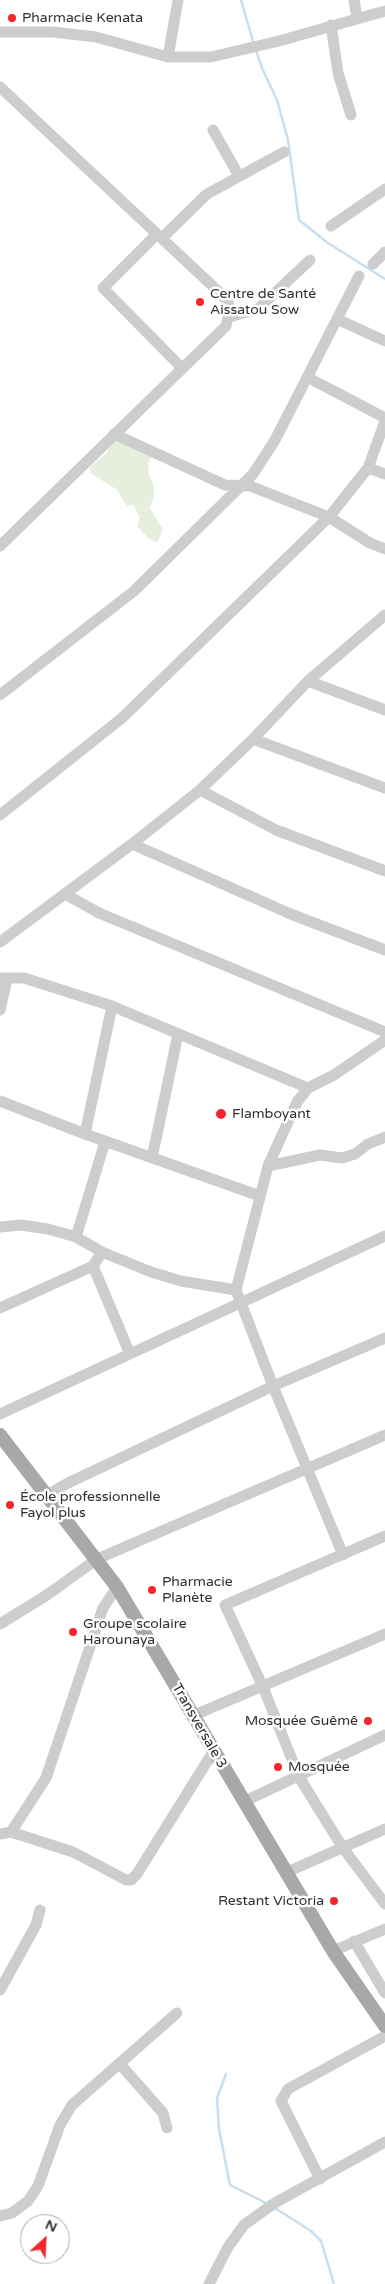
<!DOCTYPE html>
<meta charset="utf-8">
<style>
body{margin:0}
#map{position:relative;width:385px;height:2284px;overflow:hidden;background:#fff;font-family:"Varela Round",sans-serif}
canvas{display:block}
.north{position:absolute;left:20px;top:2214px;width:50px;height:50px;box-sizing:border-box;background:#fff;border:1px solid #acacac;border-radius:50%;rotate:25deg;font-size:14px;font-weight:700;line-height:20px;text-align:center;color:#303030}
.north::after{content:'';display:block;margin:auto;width:18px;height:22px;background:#f4262d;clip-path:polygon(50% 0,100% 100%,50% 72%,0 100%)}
</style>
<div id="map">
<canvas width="385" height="2284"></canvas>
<div class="north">N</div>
</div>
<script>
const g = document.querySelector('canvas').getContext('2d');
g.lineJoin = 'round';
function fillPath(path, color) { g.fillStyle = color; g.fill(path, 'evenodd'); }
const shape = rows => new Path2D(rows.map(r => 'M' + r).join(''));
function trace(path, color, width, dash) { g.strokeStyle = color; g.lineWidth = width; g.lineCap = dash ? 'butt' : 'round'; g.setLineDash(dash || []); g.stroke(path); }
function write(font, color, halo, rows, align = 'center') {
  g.font = font + ' "Varela Round",sans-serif'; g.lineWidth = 5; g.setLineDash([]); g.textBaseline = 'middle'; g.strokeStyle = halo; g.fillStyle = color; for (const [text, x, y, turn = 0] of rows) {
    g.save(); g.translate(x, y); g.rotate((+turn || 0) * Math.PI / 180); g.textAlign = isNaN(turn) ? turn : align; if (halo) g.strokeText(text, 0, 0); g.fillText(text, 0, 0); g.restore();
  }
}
fillPath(shape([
 [123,437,153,453,148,463,149,474,154,486,154,496,150,508,163,530,157,543,148,538,137,526,140,517,133,505,127,506,116,489,90,473,90,467,107,453,110,443]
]), '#e6eedd');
trace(shape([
 [241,0,254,45],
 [256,50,262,68,277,100,288,140,299,220,328,243,385,279],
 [226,2074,217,2098,219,2129,230,2185,266,2203],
 [275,2208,311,2231,321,2241,334,2284]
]), '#c8dfef', 2.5);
trace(shape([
 [354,0,357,18],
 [331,25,338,73,351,115],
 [0,32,53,32,96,37,168,57,211,57,279,41,385,11],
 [168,57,178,0],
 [0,87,219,292,228,302,230,310,226,326,0,546],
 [213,130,239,176],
 [331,226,385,189],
 [157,234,103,288,182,368],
 [162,238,207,194,284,152],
 [373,264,385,252],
 [229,317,258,309,310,260],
 [337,319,385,341],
 [307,377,385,418],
 [114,434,225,485,250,486,329,517,370,543,385,549],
 [368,468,385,474],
 [308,681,385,710],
 [0,695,134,591,253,474,275,440,359,276],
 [253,739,385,788],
 [200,790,276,830,385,871],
 [0,815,122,718,329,517,368,468,385,421],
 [132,844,293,915,385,950],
 [65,894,99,913,385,1032],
 [0,942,132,844,200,790,253,739,308,681,385,615],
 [0,978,24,978,112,1006,308,1088],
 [0,1010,7,979],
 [0,1101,85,1134,260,1196],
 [85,1134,112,1006],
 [152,1158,178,1034],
 [268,1166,320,1155,342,1158,355,1154,368,1144,385,1137],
 [0,1227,21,1225,48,1229,76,1237,102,1252,151,1272,181,1281,236,1290],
 [76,1237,105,1142],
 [102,1252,93,1266,130,1354],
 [0,1308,93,1266],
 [0,1414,385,1236],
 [47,1495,68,1483,273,1386,385,1338],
 [385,1536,225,1605,263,1687,299,1777,343,1848,385,1904],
 [343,1555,273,1386,236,1290,268,1166,297,1102,308,1088,334,1075,385,1040],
 [0,1624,47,1595,97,1559,385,1435],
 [192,1716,385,1634],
 [243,1802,385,1735],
 [11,1832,73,1852,126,1880,131,1880,137,1874,213,1752],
 [0,1834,11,1832,46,1778,103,1608,117,1587],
 [287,1872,385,1829],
 [354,1941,385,1993],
 [333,1951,385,1929],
 [0,1990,36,1925,40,1910],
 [120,2064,163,2113,167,2128],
 [320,2179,281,2101,288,2089,385,2036],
 [0,2216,12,2213,28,2201,38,2186,60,2125,72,2105,177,2013],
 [209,2284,228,2247,244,2225,273,2204,385,2142]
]), '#cdcdcd', 11);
trace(shape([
 [0,1435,117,1587,333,1951,385,2026]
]), '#a8a8a8', 14);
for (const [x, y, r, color] of [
 [12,18,5,"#f4262d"],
 [200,302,5,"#f4262d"],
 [221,1114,6,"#f4262d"],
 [10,1505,5,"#f4262d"],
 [152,1590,5,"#f4262d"],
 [73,1632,5,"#f4262d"],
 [368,1721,5,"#f4262d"],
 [278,1767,5,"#f4262d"],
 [334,1901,5,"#f4262d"]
]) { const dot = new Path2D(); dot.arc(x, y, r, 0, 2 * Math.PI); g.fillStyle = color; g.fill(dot); trace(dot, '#fff', 2); }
write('14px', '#303030', '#fff', [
 ["Pharmacie Kenata",22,18],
 ["Centre de Santé",210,294],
 ["Aissatou Sow",210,310],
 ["Flamboyant",232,1114],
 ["École professionnelle",20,1497],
 ["Fayol plus",20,1513],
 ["Pharmacie",162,1582],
 ["Planète",162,1598],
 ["Groupe scolaire",83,1624],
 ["Harounaya",83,1640],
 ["Mosquée Guêmê",358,1721,"right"],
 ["Mosquée",288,1767],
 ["Restant Victoria",324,1901,"right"]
], 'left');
write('14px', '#303030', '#fff', [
 ["Transversale 3",199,1726,60]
]);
</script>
